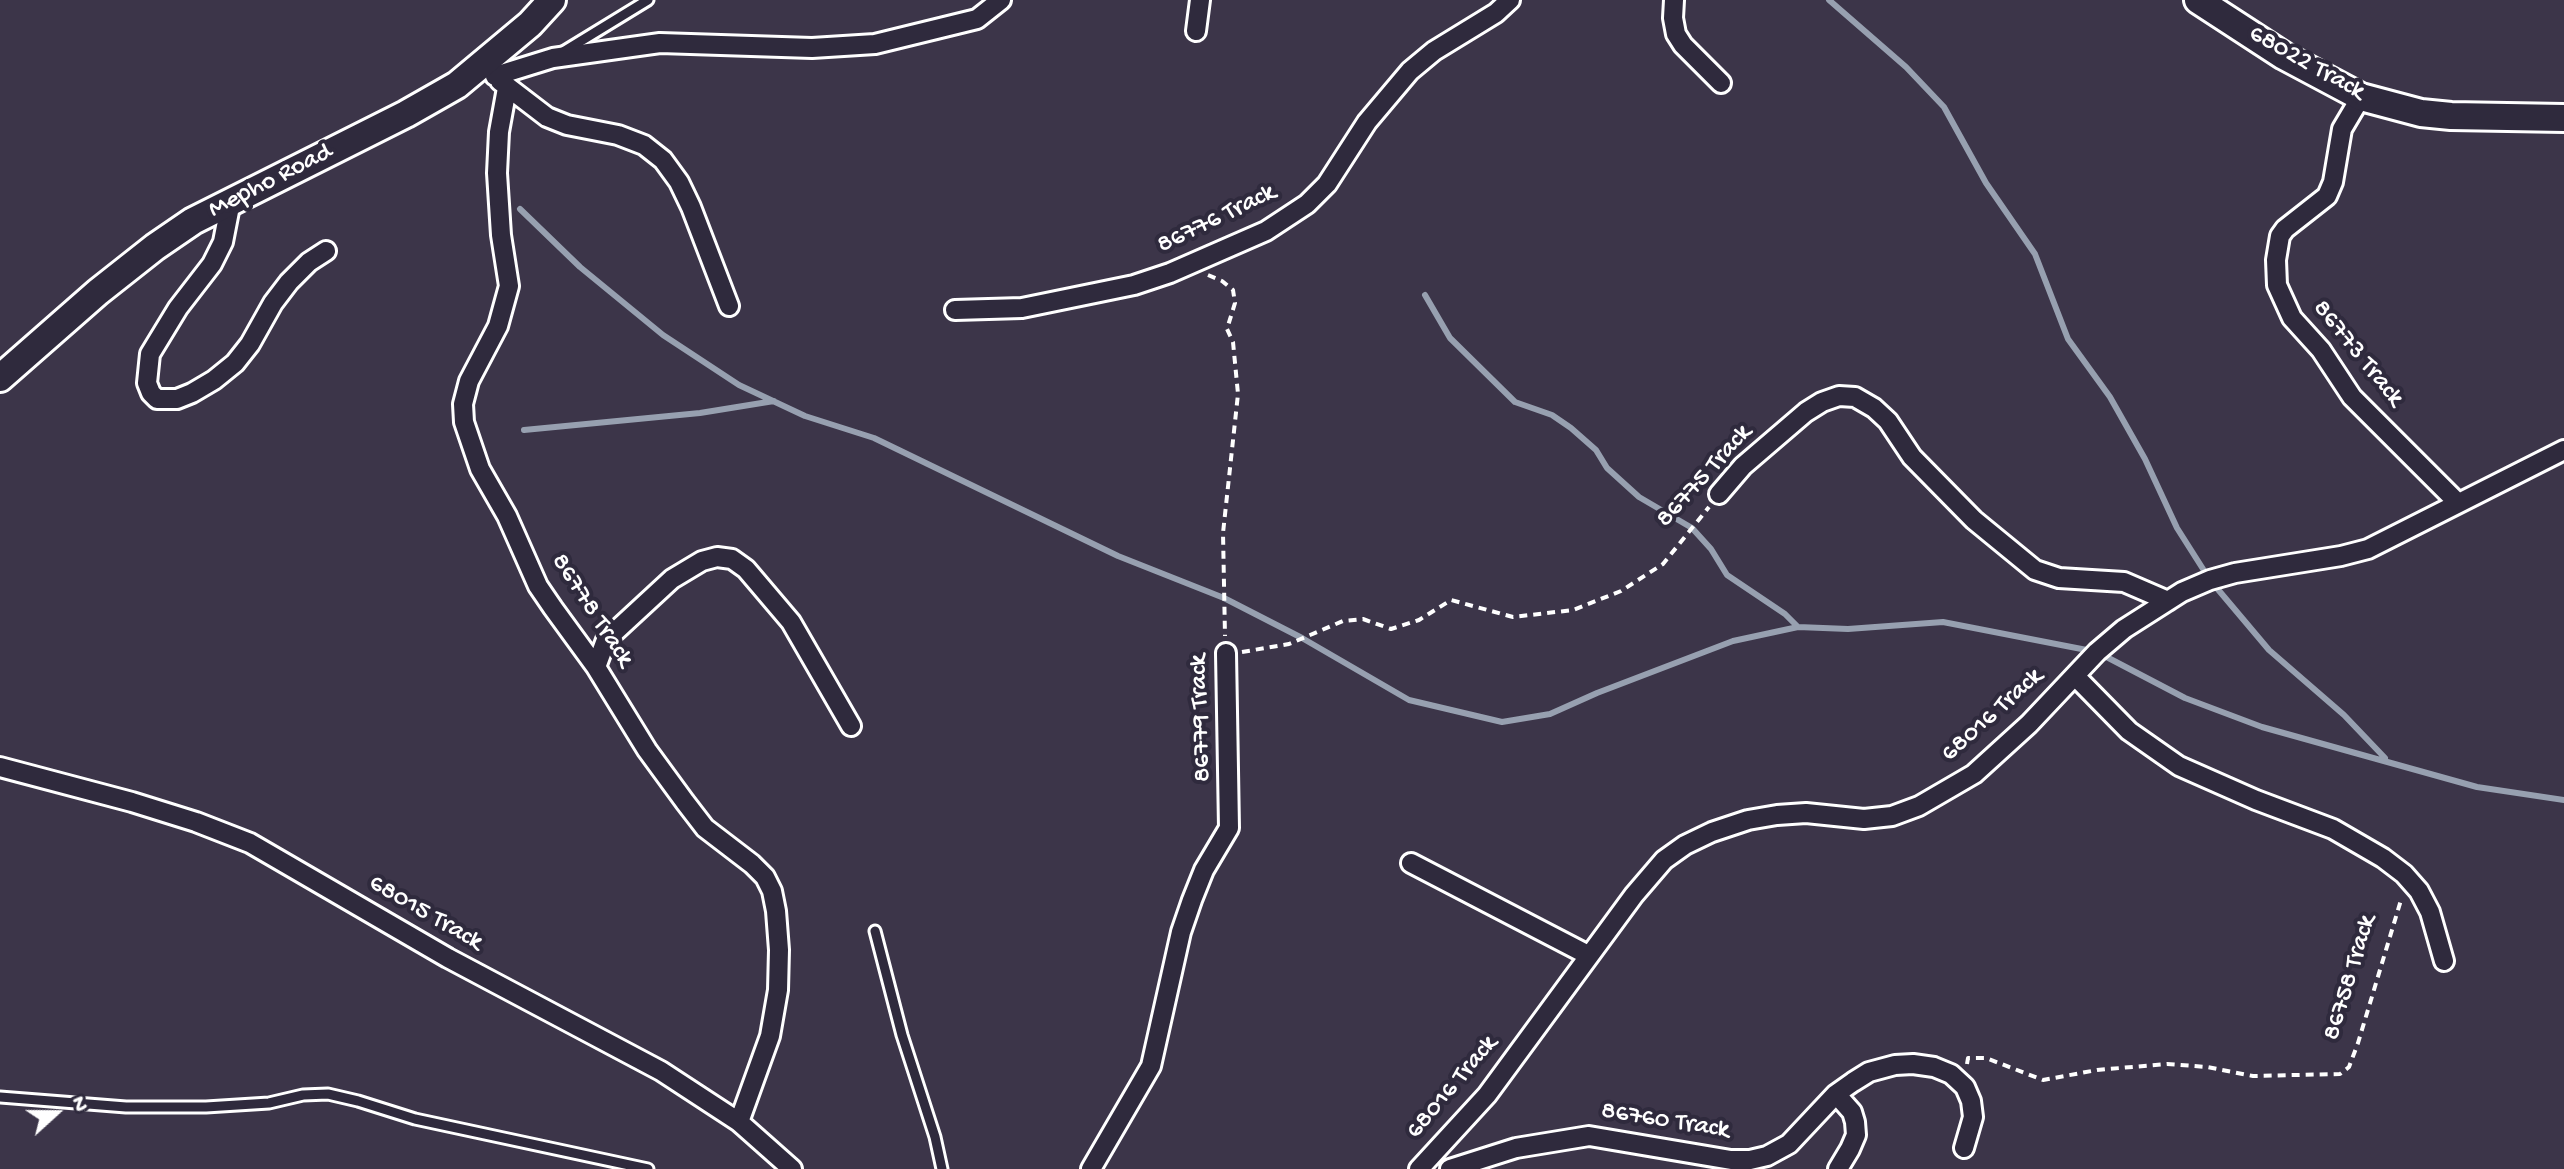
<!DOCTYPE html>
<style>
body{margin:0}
#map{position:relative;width:2564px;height:1169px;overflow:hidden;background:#3c3549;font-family:"Gochi Hand",sans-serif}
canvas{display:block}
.north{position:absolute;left:16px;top:1073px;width:80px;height:80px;-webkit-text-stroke:6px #2f2a3d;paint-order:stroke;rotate:69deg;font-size:22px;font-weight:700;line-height:32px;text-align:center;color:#fff}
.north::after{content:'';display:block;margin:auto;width:28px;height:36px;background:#fff;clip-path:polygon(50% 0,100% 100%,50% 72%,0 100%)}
</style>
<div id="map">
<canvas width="2564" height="1169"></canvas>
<div class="north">N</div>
</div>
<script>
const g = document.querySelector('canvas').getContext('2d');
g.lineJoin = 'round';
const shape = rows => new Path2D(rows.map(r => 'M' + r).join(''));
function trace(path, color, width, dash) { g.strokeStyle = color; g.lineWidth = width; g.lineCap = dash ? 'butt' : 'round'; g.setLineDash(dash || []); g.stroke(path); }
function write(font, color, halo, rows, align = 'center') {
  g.font = font + ' "Gochi Hand",sans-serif'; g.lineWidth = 8; g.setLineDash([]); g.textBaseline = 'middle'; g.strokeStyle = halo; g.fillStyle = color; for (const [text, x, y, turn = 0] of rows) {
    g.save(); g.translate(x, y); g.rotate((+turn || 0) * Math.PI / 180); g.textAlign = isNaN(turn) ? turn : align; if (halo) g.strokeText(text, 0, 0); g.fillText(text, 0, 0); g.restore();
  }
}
trace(shape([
 [1829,0,1906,67,1944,107,1986,183,2035,254,2068,339,2110,397,2145,459,2177,528,2210,580,2269,650,2344,715,2385,758],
 [520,209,580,267,663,335,739,385,805,416,874,438,1118,556,1224,598,1302,638,1409,700,1502,722,1550,714,1597,693,1733,641,1798,627,1848,629,1943,622,2097,652,2185,698,2262,727,2477,787,2564,800],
 [1425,295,1450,338,1515,402,1552,415,1571,428,1596,450,1607,468,1639,497,1692,528,1711,549,1727,575,1785,614,1798,627],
 [524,430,700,413,774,401]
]), '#97a0b0', 6);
const lane = shape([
 [563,52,648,0],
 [875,931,902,1035,935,1137,942,1169],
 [0,1097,126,1107,206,1107,269,1103,303,1095,328,1094,358,1101,415,1119,648,1169]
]);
const street = shape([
 [1674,0,1673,18,1676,34,1683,45,1721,83],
 [1196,31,1200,0],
 [495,76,553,58,660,43,812,48,875,44,977,19,1001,0],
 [500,81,547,117,567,125,618,135,644,145,663,160,679,182,691,207,729,306],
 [507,88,499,132,497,173,501,235,509,286,498,326,469,381,463,404,464,422,480,469,507,516,538,586,553,608,596,667,647,750,685,802,705,828,752,864,765,877,772,891,776,911,779,950,778,990,770,1036,739,1122],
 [2361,97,2342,129,2333,182,2327,196,2285,229,2280,236,2276,260,2277,285,2292,318,2321,350,2352,397,2458,503],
 [231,201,223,242,212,264,178,308,150,354,147,383,151,393,157,399,177,399,192,393,214,380,235,363,250,344,273,303,289,282,309,262,326,251],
 [955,310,1022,308,1134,285,1170,273,1266,231,1307,204,1327,184,1367,122,1410,71,1434,51,1496,13,1510,0],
 [1719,494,1743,466,1806,412,1822,402,1839,396,1855,397,1874,408,1888,421,1912,457,1974,520,2035,570,2059,578,2124,582,2168,601],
 [596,667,606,640,672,579,702,561,717,557,732,559,746,569,791,622,851,726],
 [2075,676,2129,731,2179,766,2256,800,2333,829,2383,858,2404,874,2419,891,2430,912,2444,961],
 [0,767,132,802,196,822,250,843,448,958,661,1071,739,1122,792,1169],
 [1411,863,1588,955],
 [1836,1094,1852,1112,1855,1122,1856,1135,1850,1149,1838,1169],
 [1091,1169,1151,1066,1181,932,1192,900,1204,870,1229,828,1226,653],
 [1419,1169,1487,1095,1634,895,1664,860,1685,845,1712,832,1748,820,1777,815,1806,813,1864,819,1892,816,1919,806,1974,774,2029,724,2097,652,2124,629,2182,592,2210,580,2235,573,2341,556,2368,549,2564,450],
 [1450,1169,1516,1148,1589,1136,1731,1160,1750,1160,1767,1156,1789,1144,1836,1094,1853,1082,1869,1072,1895,1065,1913,1064,1934,1067,1951,1074,1965,1087,1971,1101,1973,1117,1964,1148]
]);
const secondary = shape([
 [2198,0,2284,56,2361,97,2421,113,2451,116,2564,118],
 [0,378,98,292,155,247,193,221,406,114,457,85,530,24,552,0]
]);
trace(lane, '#fff', 15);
trace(street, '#fff', 24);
trace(secondary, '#fff', 32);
trace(shape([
 [1208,275,1222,281,1233,290,1235,303,1227,329,1233,342,1238,394,1223,533,1225,636],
 [1242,652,1289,644,1343,621,1363,619,1391,629,1419,620,1451,600,1513,617,1573,610,1621,591,1663,564,1709,507],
 [1967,1064,1968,1058,1986,1058,2043,1080,2097,1070,2167,1064,2207,1067,2253,1076,2340,1074,2349,1067,2358,1043,2401,900]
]), '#fff', 4, [8, 6]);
trace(lane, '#2f2a3d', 9);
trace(street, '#2f2a3d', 18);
trace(secondary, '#2f2a3d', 26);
write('26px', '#fff', '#2f2a3d', [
 ["68022 Track",2306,64,29],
 ["Mepho Road",271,182,-27],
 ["86776 Track",1217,220,-26],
 ["86773 Track",2357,354,51],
 ["86775 Track",1705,477,-48],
 ["86778 Track",591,611,57],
 ["68016 Track",1993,716,-42],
 ["86779 Track",1202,718,-92],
 ["68015 Track",425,914,30],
 ["86758 Track",2351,978,-73],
 ["68016 Track",1453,1088,-50],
 ["86760 Track",1665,1122,9]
]);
</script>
